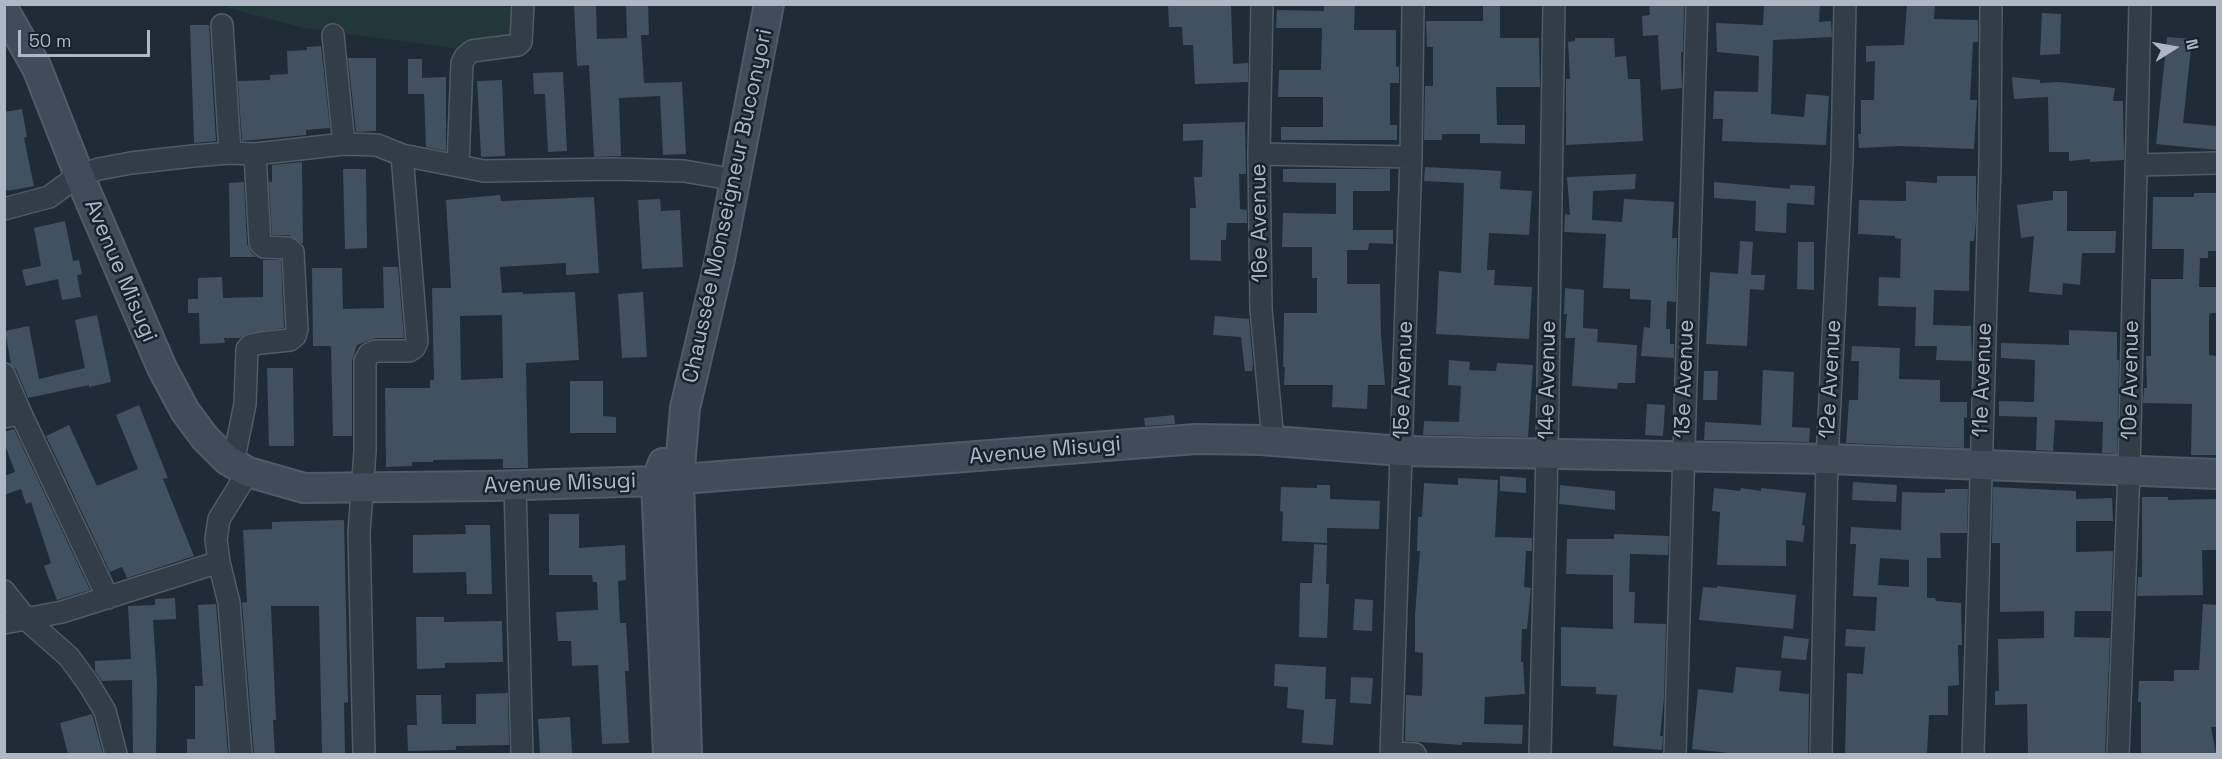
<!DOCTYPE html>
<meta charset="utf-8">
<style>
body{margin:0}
#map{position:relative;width:2222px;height:759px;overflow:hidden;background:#1f2b37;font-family:"Space Grotesk",sans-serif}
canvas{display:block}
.frame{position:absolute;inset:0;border:6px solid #adb8c4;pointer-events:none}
.north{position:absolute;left:2144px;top:18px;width:60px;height:60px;-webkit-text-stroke:4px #19222c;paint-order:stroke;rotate:79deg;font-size:16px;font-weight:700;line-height:24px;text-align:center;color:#adb8c4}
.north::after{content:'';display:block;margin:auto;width:21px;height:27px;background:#adb8c4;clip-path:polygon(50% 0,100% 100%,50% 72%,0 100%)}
.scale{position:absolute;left:18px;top:30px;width:132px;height:27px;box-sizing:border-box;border:3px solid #adb8c4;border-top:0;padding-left:8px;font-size:18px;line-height:21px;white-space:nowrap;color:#adb8c4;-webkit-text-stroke:4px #19222c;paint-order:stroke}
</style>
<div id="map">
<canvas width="2222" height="759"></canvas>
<div class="frame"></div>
<div class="north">N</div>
<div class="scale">50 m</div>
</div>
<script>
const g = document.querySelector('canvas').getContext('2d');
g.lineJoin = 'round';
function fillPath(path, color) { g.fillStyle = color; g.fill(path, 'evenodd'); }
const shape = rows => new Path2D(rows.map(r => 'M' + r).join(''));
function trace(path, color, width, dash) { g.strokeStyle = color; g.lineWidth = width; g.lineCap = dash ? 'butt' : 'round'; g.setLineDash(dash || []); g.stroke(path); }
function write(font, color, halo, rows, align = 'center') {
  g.font = font + ' "Space Grotesk",sans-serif'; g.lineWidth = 5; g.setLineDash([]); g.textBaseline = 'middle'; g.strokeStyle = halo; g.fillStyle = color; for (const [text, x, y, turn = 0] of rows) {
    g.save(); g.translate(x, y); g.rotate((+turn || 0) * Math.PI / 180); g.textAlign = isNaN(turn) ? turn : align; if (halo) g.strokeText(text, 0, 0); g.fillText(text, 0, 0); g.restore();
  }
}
fillPath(shape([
 [218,5,521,5,521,57,303,28]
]), '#213738');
fillPath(shape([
 [574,4,596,4,597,39,627,38,626,4,648,4,649,35,641,35,644,83,682,82,686,154,663,155,660,96,619,98,621,156,594,157,589,65,577,66],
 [1168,4,1231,4,1233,64,1248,63,1248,82,1195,84,1193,45,1183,45,1182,27,1169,27],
 [1324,4,1355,4,1354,30,1396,30,1396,66,1399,67,1399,83,1390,83,1390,125,1397,125,1397,140,1281,140,1281,127,1323,127,1323,97,1278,97,1279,70,1321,70,1322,28,1276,28,1277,10,1324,11],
 [1483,4,1500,4,1500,38,1539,38,1540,87,1496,87,1497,125,1525,125,1525,144,1480,143,1480,134,1442,134,1442,140,1424,140,1425,86,1433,86,1433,47,1427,47,1426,21,1483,21],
 [1649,4,1684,4,1683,52,1681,52,1682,88,1661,90,1658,35,1643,36,1642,16,1650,15],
 [1778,4,1820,4,1819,22,1831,21,1832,37,1773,40,1771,114,1804,117,1806,94,1829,96,1826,145,1722,141,1723,119,1713,119,1714,91,1758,92,1759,56,1717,52,1716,23,1763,25,1764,5],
 [1907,4,1935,4,1934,19,1978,20,1978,42,1973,42,1970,100,1977,100,1974,149,1901,146,1859,148,1858,134,1861,134,1861,100,1874,100,1875,61,1866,62,1866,46,1904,45],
 [2042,13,2061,14,2060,54,2040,55],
 [190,25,209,25,216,141,194,143],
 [2167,37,2192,39,2183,123,2217,126,2217,150,2156,144],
 [1575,38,1614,38,1615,57,1626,56,1628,79,1640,79,1643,141,1566,145,1566,79,1570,79,1568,42,1575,41],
 [321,46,330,128,306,130,306,135,242,141,238,81,270,80,270,75,288,74,287,51,307,50,307,47],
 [348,58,376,58,376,131,356,132],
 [408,59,422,59,422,78,446,77,446,151,426,147,424,94,408,94],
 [563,72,567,151,548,152,545,94,534,94,533,73],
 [2012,77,2040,80,2040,83,2059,82,2115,88,2113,101,2123,101,2124,160,2090,162,2090,159,2069,161,2069,152,2049,152,2048,97,2014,99],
 [502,80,505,156,481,157,477,81],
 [22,109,27,137,24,138,34,186,7,191,4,181,4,112],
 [1245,122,1246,174,1239,174,1240,209,1247,210,1247,223,1227,223,1226,240,1221,240,1221,261,1190,260,1190,208,1196,208,1194,177,1202,177,1203,140,1183,141,1183,124],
 [302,162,303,243,301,243,289,235,272,235,269,182,272,182,272,165],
 [1425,167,1501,171,1500,189,1532,191,1529,235,1489,233,1487,270,1495,270,1494,285,1532,287,1529,339,1436,334,1439,271,1461,273,1464,183,1424,181],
 [343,169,366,169,367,248,345,249],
 [1283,169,1390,169,1390,191,1353,191,1353,230,1393,230,1393,244,1369,243,1368,250,1347,250,1347,284,1380,284,1381,334,1385,385,1368,385,1367,409,1332,407,1333,385,1284,385,1285,367,1283,367,1284,313,1317,313,1317,278,1312,278,1312,247,1282,247,1283,213,1336,214,1336,183,1283,182],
 [1636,174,1635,189,1593,191,1592,220,1622,222,1624,199,1674,202,1672,238,1677,238,1676,302,1667,301,1666,329,1670,329,1670,344,1674,344,1674,358,1641,356,1644,327,1650,328,1651,300,1630,299,1630,289,1603,288,1606,234,1564,232,1565,214,1570,215,1567,177],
 [1937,176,1976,176,1976,221,1974,241,1970,241,1969,291,1934,290,1933,325,1971,326,1972,361,1936,360,1937,346,1915,346,1916,307,1878,306,1879,277,1900,278,1901,239,1895,238,1895,236,1858,234,1859,200,1906,201,1906,181,1937,183],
 [244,182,247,244,251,252,256,257,230,257,229,183],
 [1714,182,1790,189,1790,185,1815,186,1814,205,1787,203,1786,233,1755,231,1756,201,1714,198],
 [2053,191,2067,191,2067,231,2116,231,2115,253,2082,253,2080,285,2063,283,2062,295,2029,292,2034,236,2021,238,2017,205,2053,200],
 [2194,193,2217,193,2217,251,2208,251,2208,258,2200,258,2199,287,2217,287,2217,313,2210,313,2209,316,2209,355,2217,356,2217,455,2191,455,2192,404,2143,403,2144,388,2147,388,2146,356,2151,356,2151,279,2183,279,2184,249,2152,249,2153,197,2194,197],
 [500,195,501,201,594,197,599,273,566,275,566,263,500,267,502,293,523,292,523,294,575,292,579,360,526,363,528,468,503,468,503,459,433,460,433,462,412,462,412,466,386,467,385,388,430,388,430,380,434,380,432,288,451,288,446,200],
 [502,315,503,378,461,380,460,316],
 [660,199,661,211,680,210,683,267,642,269,638,200],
 [65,221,73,261,79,260,82,274,77,275,81,297,62,300,58,279,26,286,22,270,41,266,34,228],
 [1740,241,1753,242,1751,275,1765,275,1764,290,1750,289,1747,346,1706,344,1710,272,1738,274],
 [1798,242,1814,242,1814,290,1797,289],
 [263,260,281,260,284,328,249,333,240,338,224,338,225,343,200,344,199,313,188,313,188,299,198,299,198,278,222,277,223,298,263,297],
 [383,267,398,267,404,338,376,338,357,345,352,361,352,436,333,436,331,346,313,346,312,268,342,268,343,309,384,308],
 [1565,288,1584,290,1583,328,1598,329,1597,342,1637,345,1635,383,1618,383,1617,389,1572,386,1575,338,1565,338,1567,314,1564,314],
 [643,292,647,357,622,358,618,294],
 [97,315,111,382,89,387,89,385,28,398,16,369,11,364,5,331,29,326,39,379,85,368,75,320],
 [1215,316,1249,319,1253,364,1252,371,1245,371,1241,337,1213,335],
 [2069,330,2117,332,2117,360,2119,360,2117,454,2102,453,2103,422,2055,420,2053,451,2036,450,2037,417,1999,416,1999,401,2034,402,2035,360,2001,358,2001,343,2069,345],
 [1852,346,1900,348,1899,379,1940,380,1940,402,1967,402,1967,418,1964,417,1964,448,1846,443,1849,400,1858,400,1859,361,1851,361],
 [1449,360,1470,362,1469,370,1496,371,1497,363,1533,365,1528,437,1423,435,1424,421,1459,422,1461,386,1448,385],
 [267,368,293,368,294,446,269,446],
 [1763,370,1794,372,1792,427,1810,428,1809,442,1704,440,1705,422,1761,425],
 [1704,371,1718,371,1717,400,1703,400],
 [570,381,603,381,603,416,616,417,616,433,570,433],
 [1647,404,1665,405,1663,436,1645,435],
 [139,405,168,478,163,479,194,556,127,578,122,567,110,572,46,436,69,425,97,486,138,469,116,415],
 [1174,415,1175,424,1145,426,1144,418],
 [14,429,90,590,57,600,44,566,51,563,31,502,26,504,21,489,4,495,4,476,15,472,4,442,4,432],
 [1500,476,1526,478,1526,493,1500,491],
 [1458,478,1498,480,1495,537,1532,538,1532,551,1526,551,1524,587,1531,588,1527,629,1522,629,1521,662,1523,662,1525,694,1485,697,1484,724,1523,725,1522,744,1462,742,1462,745,1405,741,1406,695,1422,696,1423,653,1415,652,1415,615,1420,551,1417,551,1418,517,1422,517,1424,483,1458,485],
 [1853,482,1897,485,1896,502,1852,500],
 [1317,485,1330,485,1330,499,1380,501,1379,529,1327,528,1327,543,1282,541,1283,512,1280,511,1281,487,1317,488],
 [1560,485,1615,491,1615,510,1559,504],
 [1993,487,2076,491,2076,499,2112,498,2113,521,2076,521,2076,552,2113,551,2111,611,2075,611,2074,637,2110,638,2105,754,2028,754,2027,704,1995,705,1995,691,1999,691,1998,639,2044,638,2044,611,2000,612,2000,543,1992,543],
 [1714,488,1740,491,1741,488,1761,491,1761,488,1806,493,1802,525,1805,526,1803,542,1786,540,1786,566,1717,565,1720,512,1712,511],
 [1945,489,1968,489,1967,533,1940,533,1941,558,1927,558,1927,598,1935,598,1936,601,1961,603,1962,645,1958,645,1959,685,1948,686,1948,715,1929,715,1927,754,1845,754,1847,673,1863,674,1865,647,1845,646,1846,629,1875,631,1877,597,1853,596,1856,544,1850,544,1851,527,1901,530,1902,492,1945,493],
 [1880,558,1909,560,1909,587,1878,585],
 [2142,497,2168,497,2168,500,2217,499,2217,550,2202,550,2203,595,2137,596,2138,577,2142,577],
 [549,514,579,514,579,548,625,545,626,580,618,581,620,623,626,623,629,671,625,671,629,743,602,744,598,665,572,666,571,641,558,641,556,612,598,610,597,582,593,582,592,575,549,575],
 [344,520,348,702,344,703,345,754,322,754,319,606,271,606,276,720,273,720,275,754,254,754,242,603,247,602,243,530,272,529,272,522],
 [465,525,490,525,492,594,467,594,466,572,413,573,413,535,466,534],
 [1614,534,1669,536,1668,555,1630,554,1629,592,1635,592,1634,623,1666,624,1664,698,1660,736,1663,736,1662,750,1613,746,1617,695,1596,694,1596,687,1561,686,1561,627,1613,629,1613,575,1566,574,1567,539,1614,539],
 [1314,544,1327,545,1326,584,1329,584,1327,638,1299,637,1300,583,1312,583],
 [1717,586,1796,595,1793,629,1699,620,1703,587,1717,588],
 [175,598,176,619,153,620,157,681,156,754,133,754,132,680,102,681,95,671,95,661,131,659,128,606,155,605,155,599],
 [1355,599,1373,600,1372,631,1353,630],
 [216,604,228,754,187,754,187,739,195,739,195,686,203,686,198,605],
 [2203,604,2217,605,2217,727,2211,727,2216,754,2141,754,2141,702,2138,702,2139,681,2174,681,2174,670,2199,670],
 [416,617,444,617,444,622,502,621,503,662,445,663,445,668,417,669],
 [1784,636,1809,639,1806,660,1781,658],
 [1275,664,1326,667,1325,699,1336,699,1333,745,1302,743,1304,710,1287,708,1288,687,1274,686],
 [1736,667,1781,671,1779,691,1809,694,1808,754,1738,754,1692,749,1698,689,1733,693],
 [1351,677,1373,678,1371,704,1350,703],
 [508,693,509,745,456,746,456,750,408,751,407,725,417,725,416,695,441,695,442,724,476,724,476,694],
 [92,714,103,754,68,754,60,723],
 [570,717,572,754,540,754,538,719]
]), '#42515f');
const street = shape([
 [1262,4,1259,154,1261,309,1273,441],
 [222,25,230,153],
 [333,35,344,144],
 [1259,154,1411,157],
 [458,164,462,63,465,57,472,51,518,45,521,42,523,4],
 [2136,165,2218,163],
 [4,209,49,197,79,175,99,169,131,163,193,156,230,153,255,154,344,144,377,145,402,155,484,171,615,169,684,171,736,180],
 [4,374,21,414,4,417],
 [21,414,108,598],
 [233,463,245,404,247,349,251,345,261,343,290,340,295,336,297,329,293,252,288,248,264,247,260,243,255,154],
 [515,485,522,754],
 [219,562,229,603,241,754],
 [4,591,27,620,69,657,88,683,105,711,116,754],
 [4,623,62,612,219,562,216,539,219,519,248,472],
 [1391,753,1415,754],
 [364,754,359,533,365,451,365,361,369,354,376,351,409,351,414,348,417,342,402,155],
 [1391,754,1411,157,1413,4],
 [1540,754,1547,454,1554,4],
 [1675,754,1697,4],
 [1821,754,1827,459,1842,159,1845,4],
 [1973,754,1990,164,1991,4],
 [2118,754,2129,471,2140,4]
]);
const secondary = shape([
 [4,10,37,68,79,175,162,368,185,411,205,438,227,460,248,472,304,488,490,486,656,481,1196,439,1261,440,1402,451,1827,459,2218,474],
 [663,463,656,481,668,754],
 [687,754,679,479,685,408,720,259,769,4]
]);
trace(street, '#505b65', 24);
trace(secondary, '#505b65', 32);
trace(street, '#333d47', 21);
trace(secondary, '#414c5a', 28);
write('22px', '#adb8c4', '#19222c', [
 ["Chaussée Monseigneur Buconyori",728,206,-78],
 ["16e Avenue",1260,223,-91],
 ["Avenue Misugi",120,271,67],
 ["13e Avenue",1685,379,-88],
 ["12e Avenue",1831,379,-87],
 ["15e Avenue",1404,380,-88],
 ["14e Avenue",1548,380,-89],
 ["11e Avenue",1983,380,-88],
 ["10e Avenue",2131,380,-89],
 ["Avenue Misugi",1045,451,-5],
 ["Avenue Misugi",560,484,-2]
]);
</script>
